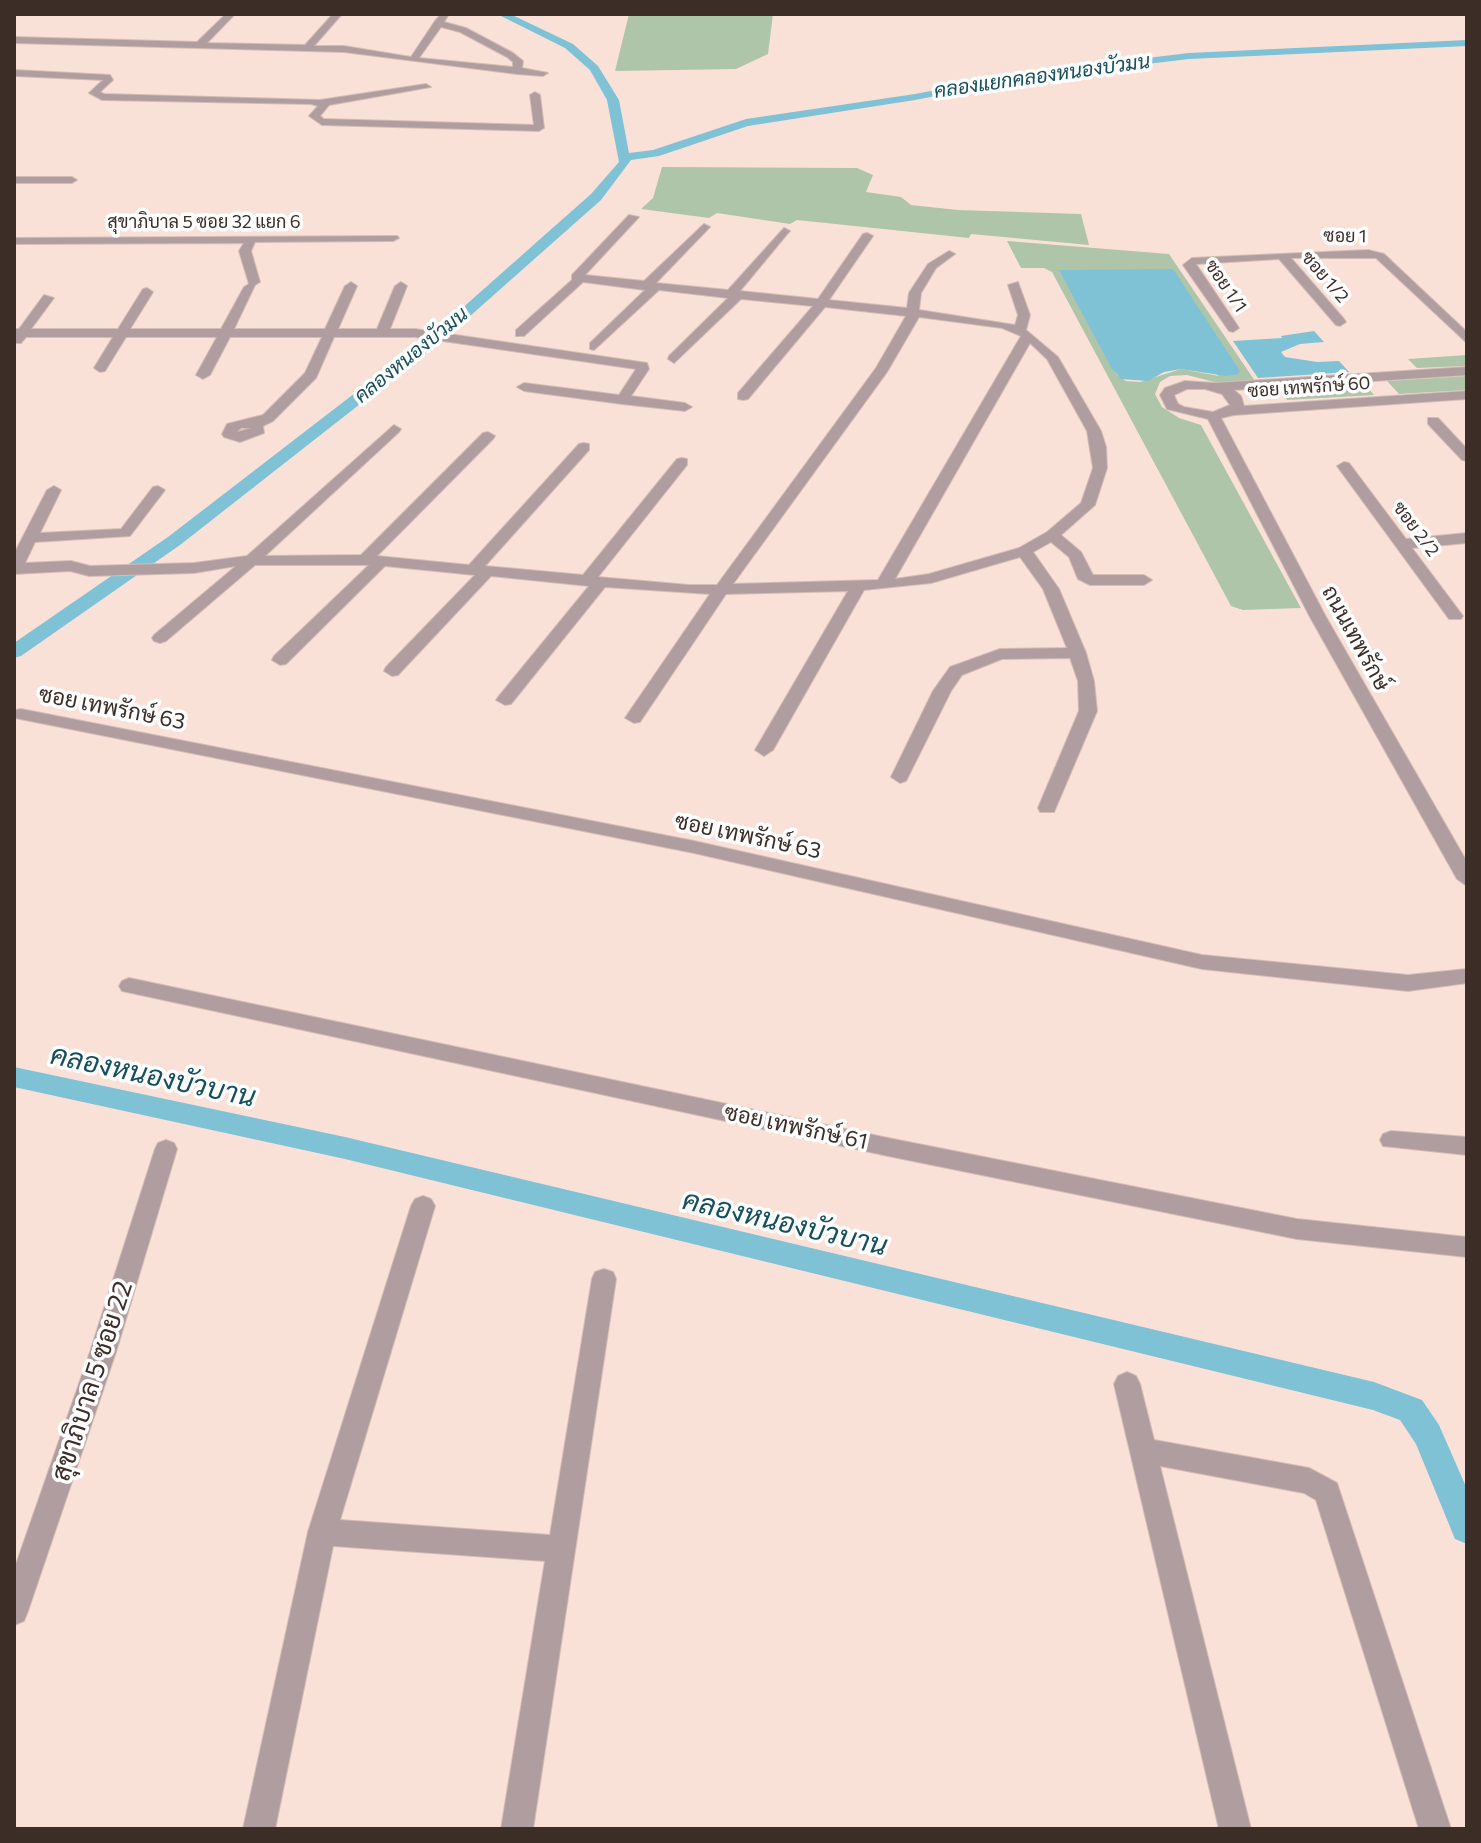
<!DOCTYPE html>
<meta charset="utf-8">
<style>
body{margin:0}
#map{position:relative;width:1481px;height:1843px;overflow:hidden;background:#fae1d8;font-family:Commissioner,sans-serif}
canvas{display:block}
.frame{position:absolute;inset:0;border:16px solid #3c2d27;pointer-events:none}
</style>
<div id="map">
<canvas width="1481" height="1843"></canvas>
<div class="frame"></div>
</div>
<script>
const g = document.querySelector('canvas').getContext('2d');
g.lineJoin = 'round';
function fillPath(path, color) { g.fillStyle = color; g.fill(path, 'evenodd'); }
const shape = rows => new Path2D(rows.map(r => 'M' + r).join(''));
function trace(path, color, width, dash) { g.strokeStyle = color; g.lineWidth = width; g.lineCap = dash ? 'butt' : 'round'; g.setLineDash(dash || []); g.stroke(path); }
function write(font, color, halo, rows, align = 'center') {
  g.font = font + ' Commissioner,Sarabun,sans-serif'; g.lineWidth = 7; g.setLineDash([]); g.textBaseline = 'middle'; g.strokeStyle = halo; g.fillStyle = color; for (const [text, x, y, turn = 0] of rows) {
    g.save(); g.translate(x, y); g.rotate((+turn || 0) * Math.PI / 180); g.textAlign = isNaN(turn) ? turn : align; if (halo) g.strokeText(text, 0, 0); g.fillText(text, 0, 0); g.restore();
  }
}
fillPath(shape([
 [629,14,773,14,768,54,736,69,615,71],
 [662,167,857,168,873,175,866,192,901,197,911,205,958,210,1081,214,1089,245,971,234,969,238,797,220,790,224,717,213,709,218,641,209,653,198],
 [1007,241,1169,254,1255,381,1222,384,1187,375,1170,376,1160,382,1155,394,1162,407,1179,418,1201,425,1301,608,1243,610,1231,606,1052,272,1044,268,1021,268],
 [1060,271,1219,376,1181,369,1140,382,1126,381,1117,375],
 [1467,355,1467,366,1417,368,1408,359],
 [1467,376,1467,390,1399,394,1387,381],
 [1365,384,1374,395,1287,400,1279,390]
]), '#afc5aa');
fillPath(shape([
 [1173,269,1240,371,1238,374,1226,376,1181,369,1164,372,1148,381,1121,379,1111,367,1059,270],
 [1314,331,1324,342,1300,344,1281,352,1285,357,1317,362,1339,361,1349,372,1258,378,1233,341,1282,338,1281,336]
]), '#7fc1d5');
fillPath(shape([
 [497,14,510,14,573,44,598,66,619,100,629,153,653,150,746,119,915,94,1029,72,1189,53,1467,40,1467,46,1189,59,1029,78,915,100,748,126,659,156,631,160,601,200,452,332,180,545,21,656,14,658,14,643,168,537,442,326,591,194,619,162,607,100,590,70,565,48,497,14],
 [14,1067,345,1137,1374,1382,1422,1400,1439,1425,1467,1489,1467,1544,1455,1539,1416,1444,1400,1420,1373,1410,345,1159,14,1087,14,1067]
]), '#7fc1d5');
const street = shape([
 [226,14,235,14,207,43,305,45,333,14,342,14,314,46,344,46,411,57,435,21,441,14,449,14,444,22,466,28,513,53,523,61,522,68,548,73,543,76,517,74,344,52,14,43,14,37,197,42,226,14],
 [441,27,460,32,507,57,513,62,513,67,419,58,441,27],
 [14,70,110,75,113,80,100,92,104,94,320,100,426,84,431,87,329,105,320,116,324,119,534,125,530,95,535,92,540,95,544,128,539,131,322,125,309,116,318,106,311,104,102,100,89,93,103,80,14,76,14,70],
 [14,177,72,177,77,180,72,183,14,183,14,177],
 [629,215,639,217,585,275,644,281,704,224,710,227,708,229,656,283,728,290,784,228,790,231,788,233,740,291,818,299,863,234,867,233,873,236,829,300,907,308,909,293,928,264,949,251,955,254,936,268,921,293,919,310,1015,325,1018,315,1008,285,1018,282,1030,315,1026,330,1058,357,1101,431,1106,447,1107,468,1095,505,1061,535,1081,552,1093,575,1144,575,1152,580,1144,585,1090,585,1078,579,1069,557,1051,542,1033,552,1059,589,1086,653,1094,681,1097,711,1054,812,1040,812,1038,808,1079,711,1078,681,1070,658,1002,659,962,675,951,691,906,781,900,783,891,777,933,691,950,667,1000,649,1067,648,1043,589,1020,557,931,583,864,590,773,750,764,756,755,750,848,591,726,594,640,722,634,723,625,718,710,594,605,587,511,704,505,705,496,700,499,696,589,586,491,576,398,675,392,676,384,671,386,667,475,575,385,566,286,664,280,665,272,660,274,656,369,565,255,565,166,641,160,643,154,641,152,638,154,635,236,566,194,573,89,576,70,571,14,574,14,554,47,490,54,486,61,490,40,533,121,529,153,487,158,486,165,490,130,536,35,542,25,563,71,561,90,566,194,563,247,556,394,425,401,429,399,432,265,556,361,555,483,433,488,432,495,436,493,439,377,556,469,565,579,444,584,443,589,444,589,450,485,566,583,575,677,459,682,458,687,459,687,465,598,577,689,585,717,585,876,368,906,316,825,307,748,399,743,400,738,399,738,393,813,306,741,299,674,363,668,359,669,356,728,298,659,290,594,350,590,349,590,343,645,290,583,282,524,336,516,336,516,330,572,280,572,275,629,215],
 [919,317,1002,328,1021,336,878,580,733,584,887,372,919,317],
 [1030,343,1047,359,1087,431,1093,468,1081,503,1047,532,1019,548,929,574,895,579,1030,343],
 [397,236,399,238,393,241,255,242,251,251,260,282,255,285,234,329,325,329,345,286,351,282,357,286,338,329,377,329,395,286,401,282,407,286,390,329,415,329,647,363,649,369,631,396,685,403,692,407,685,411,622,404,524,391,517,387,524,383,619,395,636,369,415,337,334,337,316,378,273,421,263,426,264,433,240,442,224,437,222,434,227,424,263,415,305,373,322,337,230,337,210,375,203,379,196,375,217,337,126,337,105,371,100,372,94,368,113,337,26,337,21,343,14,343,14,329,19,329,44,295,54,298,31,329,118,329,143,289,147,288,153,292,130,329,221,329,244,287,249,284,239,251,244,243,14,244,14,238,397,236],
 [241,428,251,428,237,432,241,428],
 [1368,250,1384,254,1467,332,1467,343,1376,258,1291,258,1344,319,1346,322,1340,326,1336,325,1279,259,1196,264,1239,328,1233,332,1229,331,1183,265,1192,258,1368,250],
 [1467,367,1467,375,1234,390,1241,396,1244,406,1467,391,1467,399,1234,415,1221,418,1326,617,1467,862,1467,886,1457,879,1310,617,1208,419,1167,409,1160,395,1165,388,1185,381,1215,383,1467,367],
 [1187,389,1205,389,1222,394,1230,405,1213,412,1184,407,1178,404,1174,395,1187,389],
 [1428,418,1438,418,1467,449,1467,461,1462,460,1428,424,1428,418],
 [1344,462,1349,463,1406,539,1467,533,1467,543,1412,548,1463,616,1461,619,1449,619,1337,466,1344,462],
 [21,709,694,841,1202,955,1408,975,1467,969,1467,983,1408,991,1202,969,694,853,15,718,15,710,21,709],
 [129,978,888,1138,1297,1219,1467,1237,1467,1257,1297,1239,888,1156,122,991,119,986,122,981,129,978],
 [1391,1131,1467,1137,1467,1155,1383,1146,1380,1140,1383,1134,1391,1131],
 [166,1140,174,1143,177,1149,116,1352,28,1611,24,1621,14,1625,14,1570,90,1352,155,1149,158,1143,166,1140],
 [423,1196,431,1199,435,1206,340,1520,550,1535,592,1279,595,1272,604,1269,613,1272,616,1279,533,1829,501,1829,545,1561,333,1546,275,1829,243,1829,308,1532,411,1206,415,1199,423,1196],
 [1127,1372,1136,1376,1140,1384,1154,1440,1309,1468,1337,1483,1451,1829,1419,1829,1316,1500,1304,1493,1160,1466,1251,1829,1219,1829,1114,1384,1118,1376,1127,1372]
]);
trace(street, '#d4bdb5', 2);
fillPath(street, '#b09d9f');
write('18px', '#3c2d27', '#fff', [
 ["สุขาภิบาล 5 ซอย 32 แยก 6",204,222],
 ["ซอย 1",1345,236,1],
 ["ซอย 1/2",1325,277,49],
 ["ซอย 1/1",1226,286,56],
 ["ซอย เทพรักษ์ 60",1309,387,-4],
 ["ซอย 2/2",1416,529,53]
]);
write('italic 20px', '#154e5d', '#fff', [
 ["คลองแยกคลองหนองบัวมน",1042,76,-8],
 ["คลองหนองบัวมน",411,355,-39]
]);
write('22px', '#3c2d27', '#fff', [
 ["ถนนเทพรักษ์",1356,638,61],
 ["ซอย เทพรักษ์ 63",112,708,11],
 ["ซอย เทพรักษ์ 63",748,836,12],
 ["ซอย เทพรักษ์ 61",796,1127,12]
]);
write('26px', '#3c2d27', '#fff', [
 ["สุขาภิบาล 5 ซอย 22",92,1381,-72]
]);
write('italic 28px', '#154e5d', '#fff', [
 ["คลองหนองบัวบาน",153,1076,12],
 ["คลองหนองบัวบาน",785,1223,13]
]);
</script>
